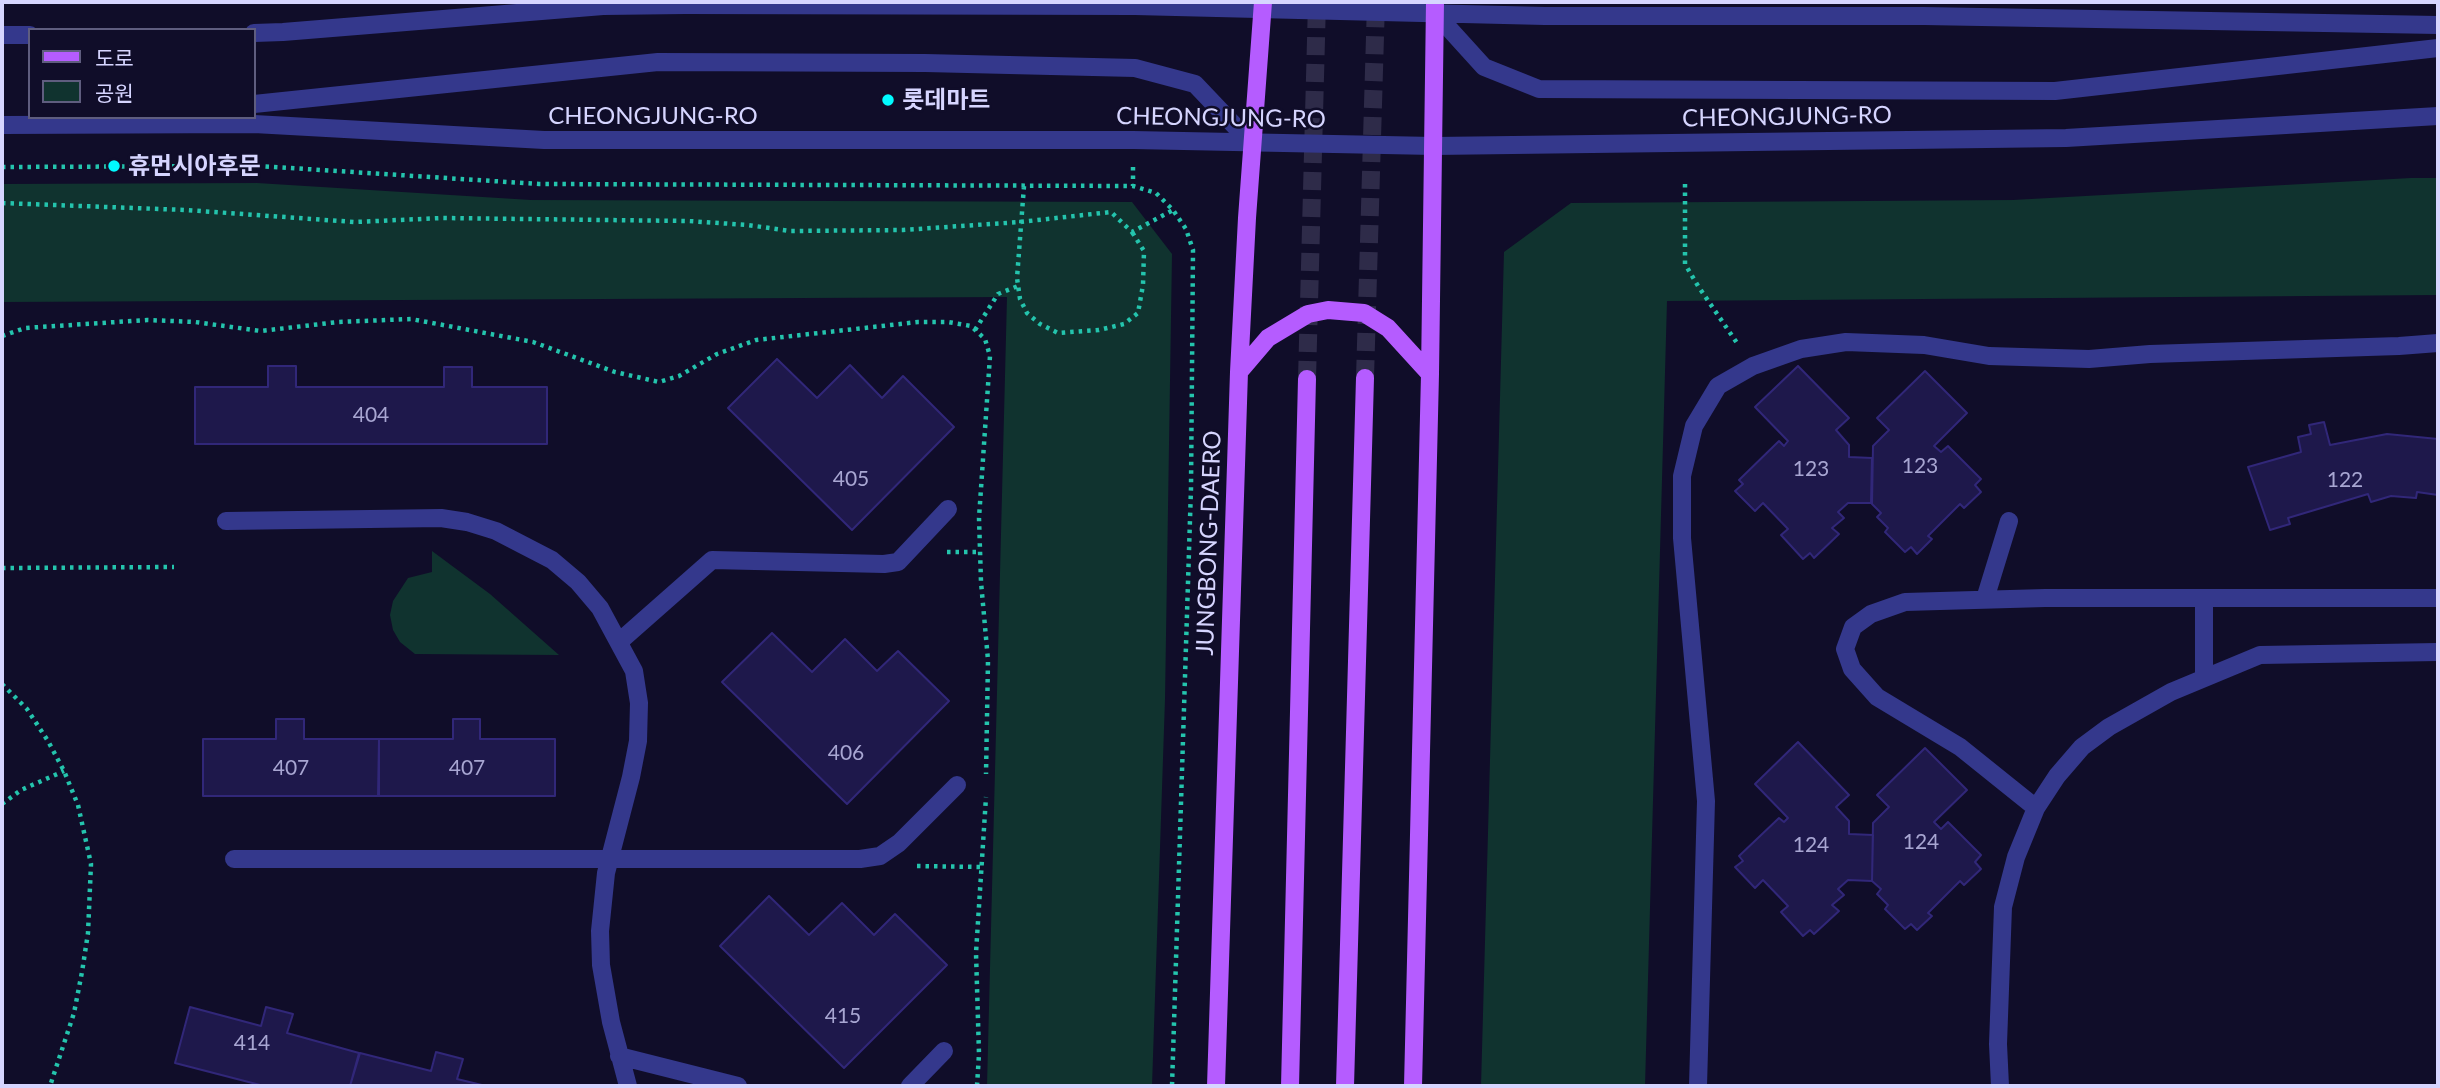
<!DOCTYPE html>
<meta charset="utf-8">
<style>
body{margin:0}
#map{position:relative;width:2440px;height:1088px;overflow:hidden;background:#100d29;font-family:Lato,"Noto Sans KR",sans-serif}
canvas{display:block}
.frame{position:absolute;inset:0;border:4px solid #d6d5ff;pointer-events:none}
.legend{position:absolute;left:28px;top:28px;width:228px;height:91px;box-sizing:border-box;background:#100d29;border:2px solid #5f5d7f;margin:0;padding:9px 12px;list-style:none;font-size:21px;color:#d6d5ff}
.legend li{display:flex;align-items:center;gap:14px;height:35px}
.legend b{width:35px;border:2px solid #5f5d7f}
</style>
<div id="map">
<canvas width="2440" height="1088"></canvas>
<div class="frame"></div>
<ul class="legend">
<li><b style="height:9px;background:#b55cff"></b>도로</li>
<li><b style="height:19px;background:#10332f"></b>공원</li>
</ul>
</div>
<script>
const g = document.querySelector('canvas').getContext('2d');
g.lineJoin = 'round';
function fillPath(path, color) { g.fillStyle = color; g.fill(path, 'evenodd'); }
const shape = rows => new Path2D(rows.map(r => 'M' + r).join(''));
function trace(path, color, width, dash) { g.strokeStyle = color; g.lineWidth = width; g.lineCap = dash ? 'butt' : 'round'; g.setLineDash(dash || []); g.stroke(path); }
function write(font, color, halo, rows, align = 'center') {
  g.font = font + ' Lato,"Noto Sans KR",sans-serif'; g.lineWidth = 5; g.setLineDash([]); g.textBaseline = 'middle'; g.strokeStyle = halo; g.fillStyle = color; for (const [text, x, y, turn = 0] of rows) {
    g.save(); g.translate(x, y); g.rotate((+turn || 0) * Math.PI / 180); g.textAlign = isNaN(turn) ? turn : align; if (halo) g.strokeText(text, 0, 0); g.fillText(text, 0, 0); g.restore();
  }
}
fillPath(shape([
 [2411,178,2438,178,2438,295,1667,301,1645,1086,1481,1086,1504,252,1571,203,2013,200],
 [257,183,531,200,1132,202,1172,254,1165,699,1152,1086,987,1086,1007,297,2,302,2,184],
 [432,551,490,594,559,655,415,654,400,642,393,630,390,615,393,601,408,578,432,572]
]), '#10332f');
const building = shape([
 [777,359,817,398,850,365,882,398,903,376,954,427,852,530,728,408,777,359],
 [268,366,296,366,296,387,444,387,444,367,472,367,472,387,547,387,547,444,195,444,195,387,268,387,268,366],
 [1798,366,1849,418,1836,430,1849,445,1849,457,1872,458,1871,503,1848,503,1838,512,1844,518,1832,528,1839,534,1814,558,1810,553,1803,559,1781,535,1788,529,1763,503,1755,511,1735,491,1743,484,1739,480,1779,441,1784,446,1788,441,1755,407,1798,366],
 [1925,371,1967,413,1934,446,1941,452,1948,446,1981,479,1975,485,1981,492,1964,508,1960,504,1928,536,1932,539,1917,554,1911,547,1905,552,1885,532,1888,528,1877,517,1881,513,1872,504,1873,446,1889,430,1877,418,1925,371],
 [2324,422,2330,445,2387,434,2438,439,2438,495,2417,492,2416,498,2391,496,2371,502,2368,494,2288,518,2290,524,2270,530,2248,467,2301,452,2298,437,2311,434,2309,425,2324,422],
 [772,633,812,672,845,639,877,671,898,651,949,701,847,804,722,682,772,633],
 [276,719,304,719,304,739,379,739,378,796,203,796,203,739,276,739,276,719],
 [453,719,480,719,480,739,555,739,555,796,379,796,379,739,453,739,453,719],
 [1798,742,1849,795,1836,807,1849,821,1849,834,1873,835,1872,881,1848,880,1838,889,1844,895,1832,905,1839,911,1814,934,1810,930,1803,936,1781,912,1788,906,1763,880,1755,888,1735,867,1743,861,1739,856,1779,818,1784,822,1788,818,1755,784,1798,742],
 [1925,748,1967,790,1934,822,1941,829,1948,822,1981,855,1975,862,1981,869,1964,885,1960,881,1928,913,1932,916,1917,930,1911,924,1905,929,1885,909,1888,905,1877,894,1881,889,1872,881,1873,823,1889,807,1877,795,1925,748],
 [769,896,809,935,842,903,874,935,895,914,947,965,844,1068,720,946,769,896],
 [190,1007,261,1026,266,1007,293,1014,287,1033,359,1053,350,1086,264,1086,175,1063,190,1007],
 [436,1052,463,1059,457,1079,486,1086,350,1086,360,1053,431,1071,436,1052]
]);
fillPath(building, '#1e184b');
trace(building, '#312779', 2);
trace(shape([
 [1365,378,1376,2],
 [1307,379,1317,2]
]), '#2e2b49', 18, [18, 9]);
trace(shape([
 [2,167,259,166,539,184,1133,186,1156,193,1173,210,1186,229,1193,250,1191,488,1172,1086],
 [1133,167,1133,186],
 [1685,184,1685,264,1698,286,1737,343],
 [1024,186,1017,278,1020,299,1027,313,1040,324,1058,333,1099,330,1124,324,1138,313,1143,285,1144,251,1132,232],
 [2,203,186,210,354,222,443,218,688,221,748,225,790,231,903,230,1020,222,1111,212,1132,232,1173,210],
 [975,330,998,294,1018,286],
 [2,336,25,328,147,320,195,322,261,331,338,322,411,319,533,342,615,372,659,382,679,376,717,354,756,340,918,322,948,322,971,326,985,339,990,356,979,518,981,582,988,660,986,774],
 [947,552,979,552],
 [2,568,174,567],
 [2,684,27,709,48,741,64,771,78,805,91,864,88,933,82,972,74,1013,50,1086],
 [2,804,21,790,64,771],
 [917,866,983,867],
 [977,1086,979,1054,976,953,986,797]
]), '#24c4ad', 4.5, [3.5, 5]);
trace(shape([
 [1435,13,1484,67,1539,89,2055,91,2438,48],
 [254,33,283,32,603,6,685,5,1135,6,1545,16,1924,16,2438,25],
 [2,35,30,35],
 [254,104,658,62,925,63,1135,68,1195,84,1252,144],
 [2,125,254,124,544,140,1133,140,1434,146,2066,138,2438,116],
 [226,521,441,518,467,522,496,531,552,560,578,582,600,608,634,671,639,703,638,741,631,777,606,873,600,931,601,965,611,1022,628,1086],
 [2204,598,2204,678],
 [1985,599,2009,521],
 [619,642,712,560,884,564,898,562,948,509],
 [2036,808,1960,747,1877,697,1852,669,1845,649,1853,627,1871,614,1905,602,2045,598,2438,598],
 [234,859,860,859,880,856,899,843,957,785],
 [619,1056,738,1086],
 [910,1086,944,1051],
 [1698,1086,1706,801,1682,538,1682,476,1694,426,1718,386,1753,366,1801,349,1846,342,1924,345,1989,356,2089,359,2150,354,2399,346,2438,343],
 [2000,1086,1998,1044,2003,907,2016,857,2036,808,2057,776,2082,747,2109,727,2171,692,2260,655,2438,652]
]), '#34388c', 18);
trace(shape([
 [1239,372,1268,338,1308,314,1328,310,1364,313,1388,328,1430,374],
 [1216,1086,1239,372,1247,218,1263,2],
 [1290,1086,1307,379],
 [1345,1086,1365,378],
 [1413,1086,1430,374,1435,2]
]), '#b55cff', 18);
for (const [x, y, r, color] of [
 [888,100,7,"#01faff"],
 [114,166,7,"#01faff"]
]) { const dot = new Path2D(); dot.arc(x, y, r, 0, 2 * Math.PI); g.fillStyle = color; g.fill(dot); trace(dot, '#100d29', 2.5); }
write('21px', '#a8a6d2', null, [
 ["404",371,415],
 ["123",1920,466],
 ["123",1811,469],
 ["405",851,479],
 ["122",2345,480],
 ["406",846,753],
 ["407",291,768],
 ["407",467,768],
 ["124",1921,842],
 ["124",1811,845],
 ["415",843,1016],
 ["414",252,1043]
]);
write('bold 24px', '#d6d5ff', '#100d29', [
 ["롯데마트",902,100],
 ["휴먼시아후문",128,166]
], 'left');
write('24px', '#d6d5ff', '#100d29', [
 ["CHEONGJUNG-RO",653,116],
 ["CHEONGJUNG-RO",1787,117,-1],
 ["CHEONGJUNG-RO",1221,118,1],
 ["JUNGBONG-DAERO",1209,543,-88]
]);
</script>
